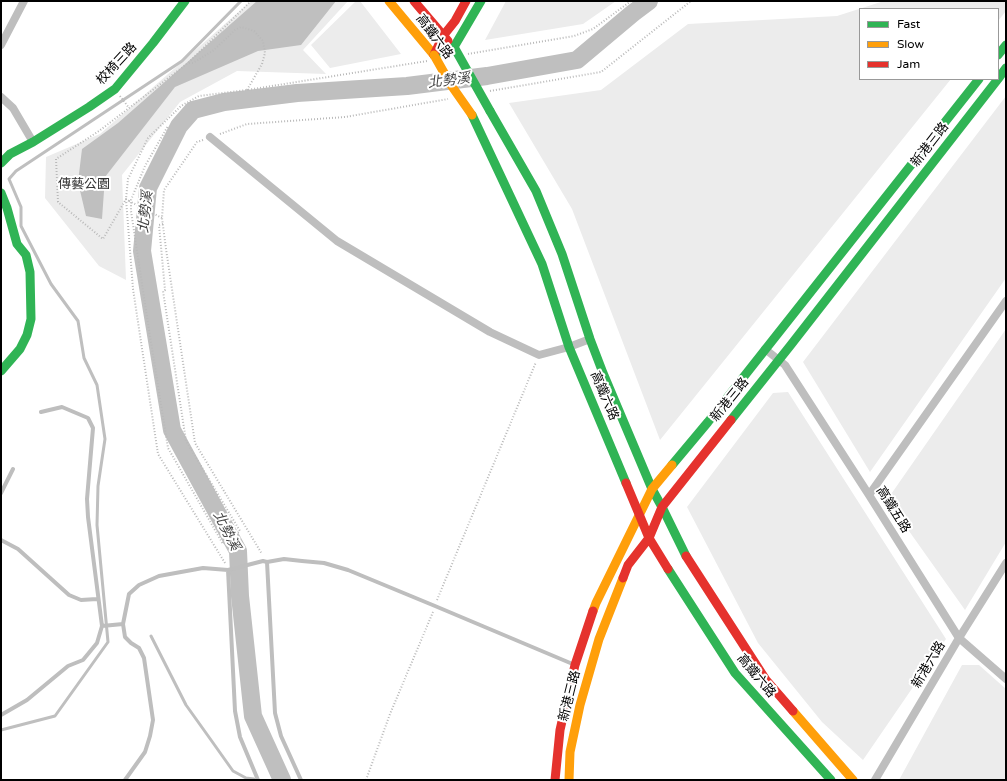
<!DOCTYPE html>
<meta charset="utf-8">
<style>
body{margin:0}
#map{position:relative;width:1007px;height:781px;overflow:hidden;background:#fff;font-family:"Varela Round",sans-serif}
canvas{display:block}
.frame{position:absolute;inset:0;border:2px solid #000;pointer-events:none}
.legend{position:absolute;left:859px;top:8px;width:140px;height:72px;box-sizing:border-box;background:#fff;border:1px solid #999;margin:0;padding:5px 7px;list-style:none;font-size:12px;color:#000}
.legend li{display:flex;align-items:center;gap:8px;height:20px}
.legend b{width:20px;border:1px solid #999}
</style>
<div id="map">
<canvas width="1007" height="781"></canvas>
<div class="frame"></div>
<ul class="legend">
<li><b style="height:5px;background:#30b455"></b>Fast</li>
<li><b style="height:5px;background:#ff9f0a"></b>Slow</li>
<li><b style="height:5px;background:#e5322d"></b>Jam</li>
</ul>
</div>
<script>
const g = document.querySelector('canvas').getContext('2d');
g.lineJoin = 'round';
function fillPath(path, color) { g.fillStyle = color; g.fill(path, 'evenodd'); }
const shape = rows => new Path2D(rows.map(r => 'M' + r).join(''));
function trace(path, color, width, dash) { g.strokeStyle = color; g.lineWidth = width; g.lineCap = dash ? 'butt' : 'round'; g.setLineDash(dash || []); g.stroke(path); }
function write(font, color, halo, rows, align = 'center') {
  g.font = font + ' "Varela Round","Noto Sans TC",sans-serif'; g.lineWidth = 4; g.setLineDash([]); g.textBaseline = 'middle'; g.strokeStyle = halo; g.fillStyle = color; for (const [text, x, y, turn = 0] of rows) {
    g.save(); g.translate(x, y); g.rotate((+turn || 0) * Math.PI / 180); g.textAlign = isNaN(turn) ? turn : align; if (halo) g.strokeText(text, 0, 0); g.fillText(text, 0, 0); g.restore();
  }
}
fillPath(shape([
 [251,1,348,1,303,50,326,74,237,71,180,102,122,175,126,280,99,266,45,198,46,157,100,134],
 [356,1,360,1,401,54,330,68,311,45],
 [506,1,616,1,583,24,485,40],
 [884,1,1006,1,1006,11,998,21,998,9,860,9,860,79,951,79,660,440,572,209,509,103,601,90,688,24,837,16],
 [1006,96,1006,278,870,472,803,362],
 [1006,329,1006,542,965,610,887,500],
 [788,392,946,639,863,760,822,722,758,643,687,507,773,393],
 [962,665,979,665,1006,689,1006,780,899,780]
]), '#ececec');
fillPath(shape([
 [257,1,336,1,301,45,258,51,175,87,105,177,102,219,86,216,78,182,82,149,118,123]
]), '#bfbfbf');
trace(shape([
 [151,636,186,705,211,740,233,771,246,778,254,779],
 [1,730,55,716,108,642,97,525,98,486,105,439,97,385,84,358,78,321,51,284,21,226,21,207,9,179,16,171,182,61,241,1]
]), '#bfbfbf', 3);
trace(shape([
 [282,780,253,716,240,596,238,551,172,430,142,251,148,188,179,126,193,110,224,102,297,93,407,86,487,76,577,60,633,13,649,1]
]), '#bfbfbf', 18);
trace(shape([
 [468,54,574,36,593,29,631,1],
 [189,63,193,63,214,50,235,30,241,27,254,31,263,41,265,53,262,64,247,90],
 [490,91,601,72,691,1,703,1],
 [120,96,129,108],
 [220,134,247,124,345,117,448,99],
 [203,140,197,142,164,190,162,218,166,249,195,443,262,554],
 [129,201,126,199,103,239,58,202,56,159,99,131,188,63,251,1],
 [163,224,159,225,165,290,163,291,186,441,240,531,223,544,168,448,147,317,131,211,131,200,145,166,168,126],
 [225,563,158,454,133,289,126,199,128,179,148,138,181,106,199,96,247,90,427,61],
 [437,600,536,362],
 [366,780,390,714,433,612]
]), '#b9b9b9', 2, [1, 2]);
trace(shape([
 [1,493,13,469],
 [1,540,18,549,69,595,81,600,97,599],
 [267,562,275,713,281,736,301,780],
 [228,570,235,711,240,737,258,780],
 [123,624,125,637,131,643,139,648,144,658,153,720,150,736,145,752,125,780],
 [102,626,123,624,129,594,139,585,159,576,203,568,228,570,263,561,267,562,284,559,302,561,324,563,348,570,435,606,575,665],
 [1,715,27,700,68,666,83,660,97,643,102,626,88,517,87,499,93,428,88,418,62,407,41,412]
]), '#bebebe', 4);
trace(shape([
 [1,45,24,1],
 [1,97,13,108,33,142],
 [210,137,337,241,490,332,539,355,569,347,590,339],
 [765,349,785,365,869,495,959,638,1006,679],
 [869,495,1006,301],
 [875,780,959,638,1006,563]
]), '#bebebe', 8);
trace(shape([
 [434,55,454,47,481,1],
 [998,55,1006,45],
 [998,79,1006,68],
 [490,111,536,191,562,254,590,339,603,373,652,489,662,507,686,556],
 [472,115,542,264,569,347,626,483],
 [1,163,10,154,33,142,89,107,115,89,153,43,185,1],
 [1,193,7,208,17,244,26,255,30,272,31,319,27,335,20,349,1,371],
 [731,420,790,346,998,79],
 [672,465,708,422,979,79],
 [668,569,735,673,831,780]
]), '#30b455', 9);
trace(shape([
 [389,1,434,55],
 [593,611,596,603,652,489,672,465],
 [793,711,853,780],
 [569,780,570,752,580,705,599,639,623,578]
]), '#ff9f0a', 9);
trace(shape([
 [414,1,448,41],
 [434,55,443,36,455,21,466,1],
 [626,483,649,538,668,569],
 [686,556,766,680,793,711],
 [623,578,628,565,649,538,662,507,731,420],
 [555,780,560,730,575,665,593,611]
]), '#e5322d', 9);
trace(shape([
 [129,201,162,218]
]), '#b9b9b9', 2, [1, 2]);
trace(shape([
 [454,47,490,111]
]), '#30b455', 9);
trace(shape([
 [434,55,451,85,472,115]
]), '#ff9f0a', 9);
write('13px', '#000', '#fff', [
 ["高鐵六路",434,37,53],
 ["校椅三路",117,64,-47],
 ["新港三路",930,145,-52],
 ["高鐵六路",604,396,67],
 ["新港三路",730,400,-51],
 ["高鐵五路",893,510,58],
 ["新港六路",929,665,-59],
 ["高鐵六路",756,676,50],
 ["新港三路",570,696,-76]
]);
write('13px', '#333', '#fff', [
 ["傳藝公園",84,185]
]);
write('italic 14px', '#444', '#fff', [
 ["北勢溪",449,81,-7],
 ["北勢溪",146,212,-84],
 ["北勢溪",226,531,63]
]);
</script>
